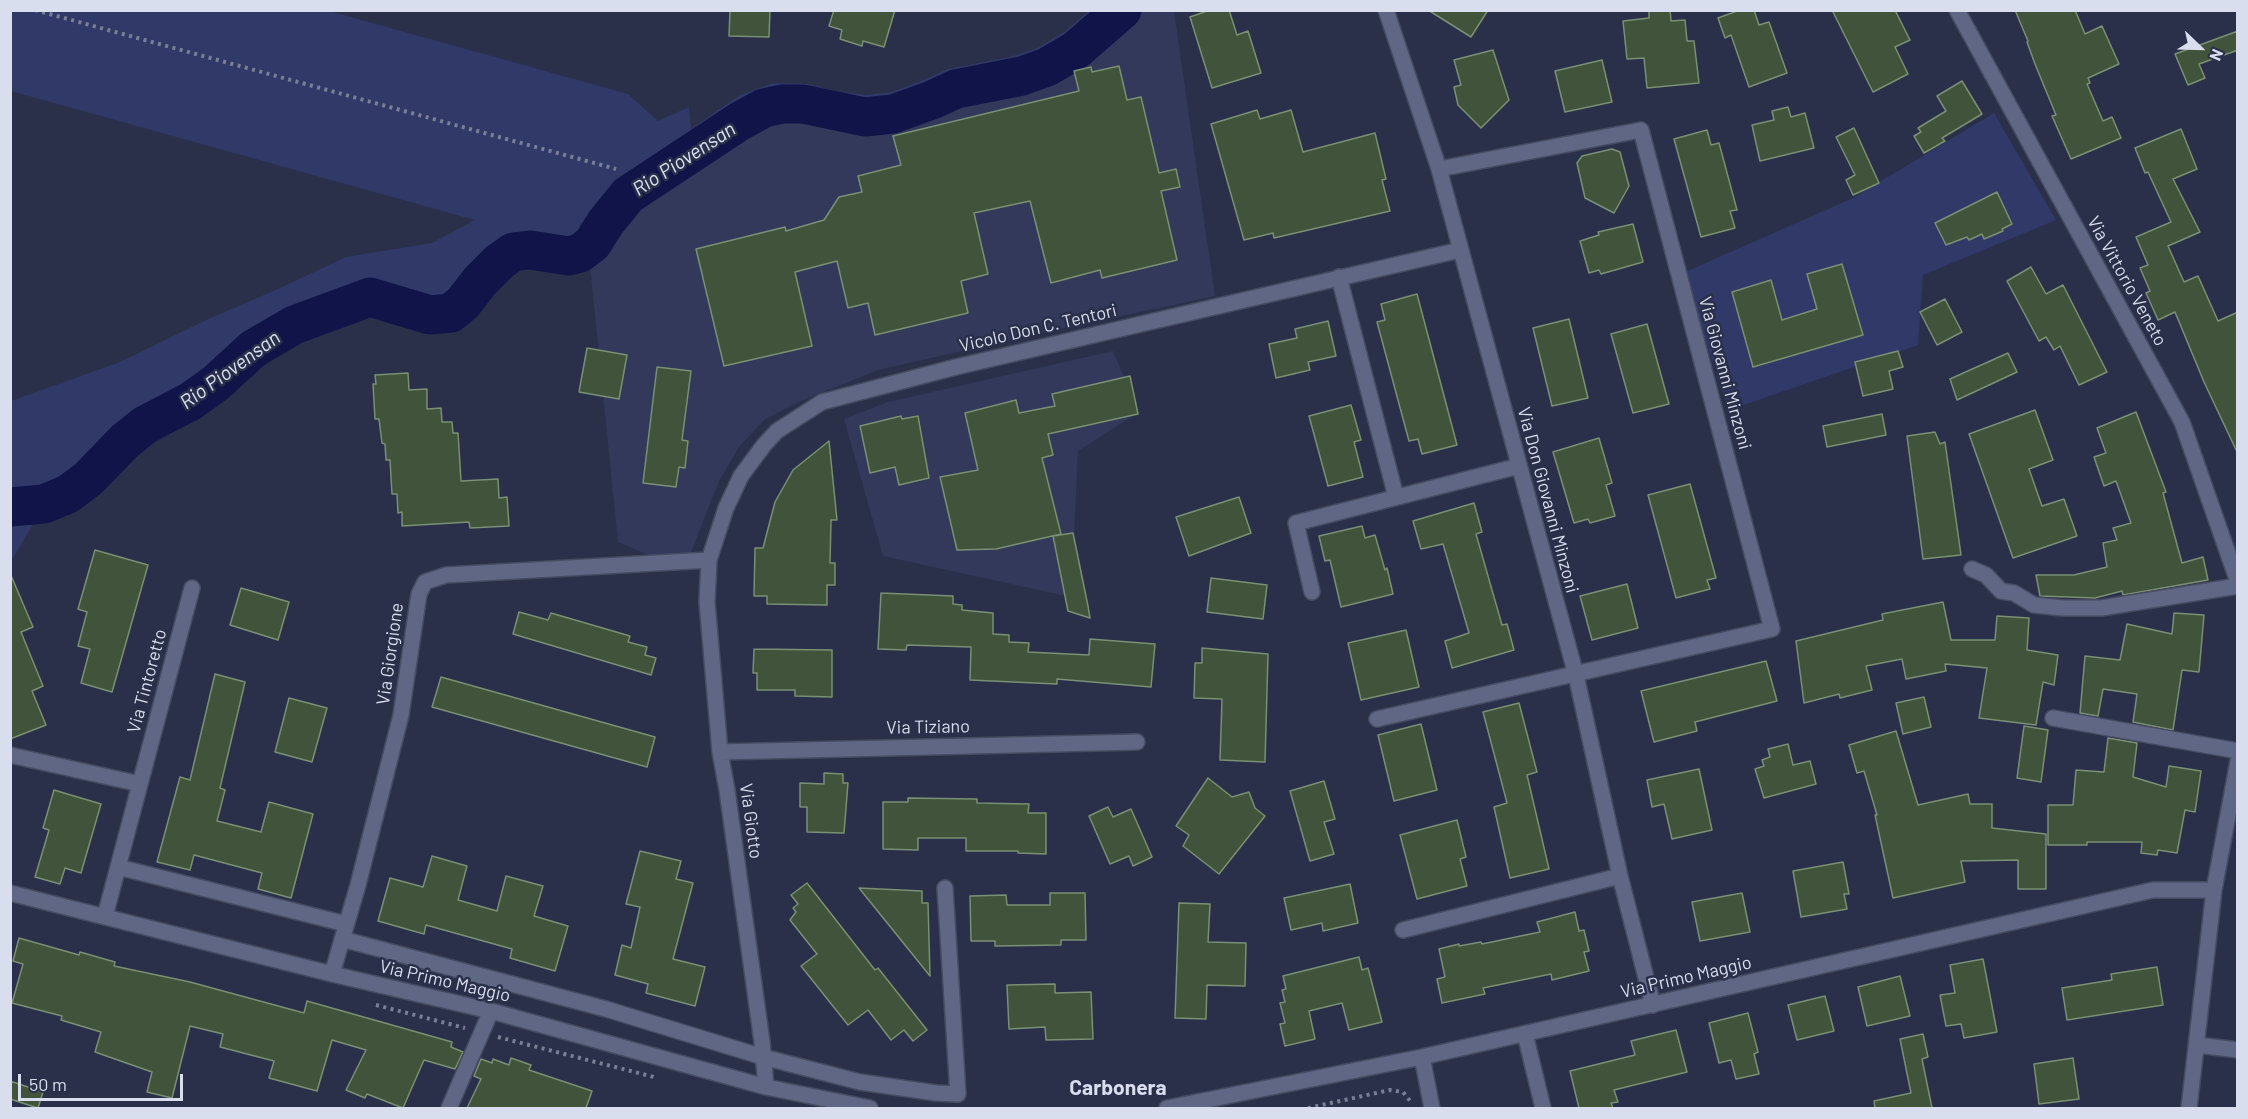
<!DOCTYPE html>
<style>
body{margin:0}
#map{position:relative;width:2248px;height:1119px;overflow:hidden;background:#2a304a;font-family:Barlow,sans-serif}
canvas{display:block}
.frame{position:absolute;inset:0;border:12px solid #d9deef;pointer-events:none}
.north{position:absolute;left:2170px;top:18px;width:60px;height:60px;-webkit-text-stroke:4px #2a304a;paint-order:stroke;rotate:113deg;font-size:16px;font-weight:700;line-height:24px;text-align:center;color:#d9deef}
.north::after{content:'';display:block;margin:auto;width:21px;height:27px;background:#d9deef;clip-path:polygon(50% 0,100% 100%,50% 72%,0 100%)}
.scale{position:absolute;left:18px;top:1074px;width:165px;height:27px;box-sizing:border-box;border:3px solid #d9deef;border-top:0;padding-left:8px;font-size:18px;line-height:21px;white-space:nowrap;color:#d9deef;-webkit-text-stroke:4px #2a304a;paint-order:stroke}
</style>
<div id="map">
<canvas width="2248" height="1119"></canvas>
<div class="frame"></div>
<div class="north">N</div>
<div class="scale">50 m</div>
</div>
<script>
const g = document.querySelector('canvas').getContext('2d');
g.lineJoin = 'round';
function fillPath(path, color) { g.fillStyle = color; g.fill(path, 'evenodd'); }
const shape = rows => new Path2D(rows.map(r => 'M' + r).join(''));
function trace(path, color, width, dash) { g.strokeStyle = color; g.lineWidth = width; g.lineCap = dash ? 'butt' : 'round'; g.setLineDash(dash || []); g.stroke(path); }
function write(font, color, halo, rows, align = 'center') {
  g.font = font + ' Barlow,sans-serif'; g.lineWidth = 5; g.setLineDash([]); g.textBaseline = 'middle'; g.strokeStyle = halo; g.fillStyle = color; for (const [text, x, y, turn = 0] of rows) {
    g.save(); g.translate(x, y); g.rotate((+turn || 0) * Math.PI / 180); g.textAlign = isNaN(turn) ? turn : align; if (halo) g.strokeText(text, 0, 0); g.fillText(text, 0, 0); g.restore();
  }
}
fillPath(shape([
 [1147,11,1174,11,1215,296,1028,336,878,370,798,402,764,420,739,447,719,481,684,570,618,542,590,266,605,252,619,229,641,203,677,182,758,127,768,123,790,119,803,120,828,127,864,132,900,128,934,116,960,104,1018,93,1051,83],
 [1113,351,1139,412,1078,451,1071,597,883,556,844,419,888,402]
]), '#32395a');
fillPath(shape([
 [11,10,329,11,628,94,658,121,689,107,691,129,740,95,773,83,808,84,835,91,865,95,891,92,919,82,948,69,1010,57,1035,49,1064,32,1089,11,1147,11,1086,62,1049,84,1018,93,960,104,934,116,900,128,864,132,790,119,768,123,758,127,677,182,641,203,620,229,605,252,587,268,579,271,561,272,521,265,514,269,492,290,478,309,467,321,450,330,416,330,371,312,300,339,264,359,225,396,199,414,153,438,133,454,101,489,79,508,53,520,35,521,11,561,11,401,120,362,204,321,278,289,346,257,432,243,475,220,11,91],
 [1994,113,2056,220,1923,275,1918,345,1729,410,1683,273,1853,198]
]), '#303968');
trace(shape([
 [10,507,44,504,68,494,88,479,125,441,145,425,191,401,216,383,253,349,294,325,370,297,430,315,451,313,463,303,480,281,499,262,513,252,530,250,569,256,580,253,592,244,606,222,628,195,740,121,764,108,782,104,803,104,865,117,893,114,932,100,956,89,1022,76,1047,67,1076,50,1122,10]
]), '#101448', 39);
const building = shape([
 [730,10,770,10,769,37,729,36,730,10],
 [834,10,895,10,884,47,863,41,862,46,840,39,842,30,829,26,834,10],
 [1210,10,1229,10,1237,35,1248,31,1261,73,1212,88,1190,17,1210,10],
 [1428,10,1488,10,1471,37,1428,10],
 [1649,10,1670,10,1671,21,1685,20,1687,41,1694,41,1699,83,1647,88,1644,58,1627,59,1623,21,1649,18,1649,10],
 [1740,10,1754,10,1759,25,1769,22,1787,73,1749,87,1731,35,1725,38,1718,18,1740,10],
 [1832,10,1895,10,1910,40,1895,47,1908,74,1873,92,1832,10],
 [2015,10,2075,10,2085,34,2102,26,2119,64,2088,78,2090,83,2087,84,2103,121,2112,117,2121,138,2071,159,2052,116,2056,115,2035,64,2027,42,2028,41,2015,10],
 [2238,31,2238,50,2199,64,2205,78,2188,85,2175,54,2238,31],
 [1493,50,1509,100,1481,128,1458,105,1454,87,1461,85,1454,60,1493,50],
 [1602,60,1612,102,1565,112,1555,71,1602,60],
 [1119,66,1127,100,1141,97,1159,173,1176,169,1180,187,1161,191,1177,260,1102,278,1100,270,1051,283,1030,201,974,213,988,274,961,281,968,313,875,335,868,303,848,308,837,261,795,272,812,346,724,366,696,249,785,227,786,231,824,220,839,197,862,192,858,176,901,165,893,136,1079,91,1074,71,1091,67,1092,72,1119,66],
 [1962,81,1982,114,1942,138,1945,141,1924,153,1914,136,1921,132,1918,128,1946,111,1937,96,1962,81],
 [1788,107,1791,117,1805,113,1814,148,1760,161,1752,125,1774,120,1772,111,1788,107],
 [1257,110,1260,119,1291,110,1303,152,1375,133,1386,179,1382,180,1390,211,1274,238,1273,233,1244,240,1211,124,1257,110],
 [1854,128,1879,183,1853,195,1846,180,1855,175,1836,137,1854,128],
 [2181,129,2197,169,2173,179,2200,232,2168,246,2184,282,2198,276,2218,321,2238,312,2238,454,2204,382,2175,312,2158,320,2146,293,2150,291,2140,268,2148,265,2136,237,2171,222,2148,172,2145,173,2135,148,2181,129],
 [1707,130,1711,145,1719,143,1737,210,1730,211,1735,228,1701,237,1674,139,1707,130],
 [1612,149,1620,152,1629,186,1614,213,1585,198,1577,163,1582,156,1612,149],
 [1997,192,2012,224,2002,229,2003,231,1984,239,1982,234,1969,240,1967,237,1946,245,1935,223,1997,192],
 [1633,224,1643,262,1601,274,1599,270,1589,273,1580,241,1599,235,1598,232,1633,224],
 [1842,264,1863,335,1753,367,1732,292,1771,280,1782,320,1817,309,1807,274,1842,264],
 [2031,267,2046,294,2063,285,2107,372,2079,385,2060,346,2054,350,2046,337,2039,341,2007,281,2031,267],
 [1417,294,1457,445,1422,454,1418,439,1409,441,1377,322,1385,320,1381,304,1417,294],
 [1945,299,1962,332,1937,345,1920,312,1945,299],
 [1569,319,1588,398,1552,406,1533,328,1569,319],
 [1328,321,1336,356,1308,362,1310,370,1276,378,1269,344,1297,338,1295,329,1328,321],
 [1647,324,1669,404,1633,413,1611,334,1647,324],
 [587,348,627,355,619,399,579,392,587,348],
 [1898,351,1903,367,1889,371,1893,389,1863,396,1855,362,1898,351],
 [2008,353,2017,372,1957,400,1950,379,2008,353],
 [657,367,691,371,682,440,688,441,685,468,679,467,676,487,643,483,657,367],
 [408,373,409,390,427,389,427,409,441,408,442,422,452,422,453,433,458,433,461,481,498,479,499,498,507,497,509,526,470,528,469,522,402,526,402,512,398,513,397,494,392,494,390,460,386,460,385,444,382,443,379,419,375,419,373,384,376,384,375,375,408,373],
 [1130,376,1138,414,1048,434,1053,455,1042,458,1061,534,996,549,957,550,940,477,978,470,965,413,1016,400,1019,413,1055,406,1052,394,1130,376],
 [1351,405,1361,440,1354,442,1363,477,1328,486,1309,416,1351,405],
 [2035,410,2053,460,2029,469,2042,506,2064,499,2077,536,2013,558,1969,434,2035,410],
 [2136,412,2166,492,2163,493,2182,563,2203,557,2208,580,2123,595,2122,591,2095,598,2040,596,2036,575,2074,575,2107,567,2103,543,2117,540,2113,528,2131,523,2116,481,2104,486,2094,457,2106,453,2097,428,2136,412],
 [1882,414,1886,435,1827,447,1823,426,1882,414],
 [901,416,902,419,918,416,929,478,899,485,895,467,870,473,860,426,901,416],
 [1935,432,1940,444,1945,442,1961,555,1923,559,1907,436,1935,432],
 [1599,438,1612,483,1606,485,1615,516,1590,523,1588,519,1574,523,1553,452,1599,438],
 [829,441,837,520,831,520,830,563,835,563,835,585,827,585,827,605,767,604,767,596,754,596,755,548,763,548,775,502,793,470,829,441],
 [1690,484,1716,578,1707,580,1710,589,1676,598,1648,495,1690,484],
 [1239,497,1251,533,1189,556,1176,517,1239,497],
 [1474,503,1482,532,1476,534,1502,625,1507,624,1514,650,1452,668,1445,641,1469,633,1443,544,1421,549,1413,521,1474,503],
 [1362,526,1365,538,1375,535,1385,570,1387,568,1393,594,1341,607,1330,560,1325,561,1319,536,1362,526],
 [1073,533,1088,606,1090,618,1068,611,1053,536,1073,533],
 [95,550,148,565,112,692,81,683,90,649,78,646,87,612,78,609,95,550],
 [10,573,33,627,21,632,43,686,32,691,46,725,10,739,10,573],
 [1211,578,1267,585,1263,619,1207,612,1211,578],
 [1627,584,1638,628,1592,640,1580,596,1627,584],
 [241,588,289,602,278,640,230,625,241,588],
 [881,593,953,596,953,604,962,605,962,610,993,613,993,634,1009,635,1009,642,1029,643,1028,652,1089,655,1090,639,1155,644,1151,687,1057,679,1057,684,970,680,971,647,907,645,906,650,878,649,881,593],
 [1943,602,1951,640,1995,640,1997,616,2029,618,2027,650,2058,655,2054,685,2043,682,2036,725,1979,718,1987,668,1945,664,1946,671,1906,679,1902,659,1866,666,1872,690,1840,698,1839,694,1804,703,1796,641,1883,620,1882,614,1943,602],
 [519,612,548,620,551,613,630,636,628,642,647,647,645,655,656,658,651,675,513,634,519,612],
 [2174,613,2204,615,2199,672,2182,670,2173,730,2133,722,2137,694,2103,689,2098,716,2080,713,2085,656,2120,660,2127,624,2172,634,2174,613],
 [1406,630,1419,687,1361,700,1348,643,1406,630],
 [1202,648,1268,654,1265,762,1220,760,1222,699,1194,698,1195,663,1202,663,1202,648],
 [754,649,832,650,832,697,795,696,795,690,757,690,757,673,753,673,754,649],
 [1766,661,1777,701,1695,722,1697,731,1654,742,1641,691,1766,661],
 [215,674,245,682,220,788,225,790,217,821,261,832,269,802,313,814,291,898,258,889,262,873,194,855,190,870,157,862,180,777,190,780,215,674],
 [441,677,655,737,647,767,432,707,441,677],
 [1924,697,1931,727,1903,734,1896,703,1924,697],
 [289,698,327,708,312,762,275,752,289,698],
 [1519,703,1537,772,1527,775,1549,869,1510,878,1494,807,1507,803,1483,712,1519,703],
 [1421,724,1437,790,1394,801,1378,735,1421,724],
 [2024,726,2048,730,2041,782,2017,778,2024,726],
 [1896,731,1918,805,1968,794,1970,804,1992,804,1992,828,2046,834,2046,889,2018,889,2018,860,1961,861,1965,882,1893,898,1875,815,1877,815,1864,771,1857,773,1849,745,1896,731],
 [2108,738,2137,743,2133,777,2166,787,2169,766,2201,771,2195,812,2185,810,2177,853,2158,850,2157,855,2141,853,2142,842,2087,842,2087,845,2048,845,2048,805,2073,805,2076,770,2104,772,2108,738],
 [1788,744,1793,765,1810,761,1816,784,1764,798,1755,769,1764,766,1762,760,1770,757,1768,749,1788,744],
 [1699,769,1712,830,1672,839,1664,804,1652,807,1647,780,1699,769],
 [824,773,843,774,843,783,848,783,844,833,807,832,807,807,800,807,800,783,824,784,824,773],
 [1208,778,1232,797,1249,792,1255,808,1265,816,1219,874,1183,846,1189,835,1176,826,1208,778],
 [1324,781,1335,819,1324,822,1334,854,1310,861,1290,791,1324,781],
 [54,790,101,804,81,873,65,868,60,884,35,877,49,830,43,828,54,790],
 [908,798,977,799,977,803,1029,804,1028,813,1046,813,1046,854,1018,853,1018,851,966,851,966,838,918,838,918,850,883,849,883,802,908,802,908,798],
 [1108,807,1113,817,1131,809,1152,857,1133,866,1129,856,1110,864,1089,816,1108,807],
 [1457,820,1466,857,1460,859,1467,886,1417,899,1400,835,1457,820],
 [640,851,681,861,676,879,693,883,673,959,705,967,695,1006,646,993,648,984,615,975,622,945,631,948,640,907,626,904,640,851],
 [432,856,467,866,458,900,497,911,506,876,543,886,534,916,568,926,555,971,510,958,512,949,426,925,424,934,378,921,390,878,423,887,432,856],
 [1843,862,1849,894,1844,894,1847,909,1801,917,1793,871,1843,862],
 [807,883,875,970,878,968,927,1030,913,1041,904,1030,891,1040,868,1010,848,1025,801,966,817,954,790,920,796,912,793,908,798,904,791,895,807,883],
 [1350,884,1358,923,1323,931,1322,923,1291,930,1284,898,1350,884],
 [859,888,922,891,922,903,928,903,930,976,859,888],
 [1050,893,1085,893,1086,940,1061,940,1061,945,995,946,995,941,971,941,970,896,1006,895,1007,905,1050,905,1050,893],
 [1742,893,1750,932,1700,941,1692,902,1742,893],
 [1179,903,1210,904,1208,942,1246,943,1245,986,1207,985,1206,1019,1175,1018,1179,903],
 [1575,912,1579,931,1584,930,1589,951,1584,952,1589,971,1552,980,1551,974,1483,988,1485,994,1442,1003,1437,979,1445,977,1439,949,1459,944,1459,946,1481,942,1482,944,1540,932,1537,922,1575,912],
 [19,938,79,955,80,952,115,962,114,966,190,982,304,1013,307,1001,452,1042,451,1047,463,1052,455,1069,424,1060,403,1108,367,1094,365,1098,346,1090,366,1050,332,1040,317,1091,269,1078,274,1061,220,1047,223,1034,190,1026,172,1098,147,1092,152,1072,95,1052,101,1032,61,1020,62,1016,12,1003,23,964,13,961,19,938],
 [1359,957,1362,970,1368,968,1382,1022,1349,1030,1342,1003,1309,1011,1315,1039,1285,1046,1280,1024,1285,1023,1280,1003,1285,1002,1282,990,1286,989,1283,976,1359,957],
 [1983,959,1997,1032,1964,1038,1961,1024,1946,1026,1940,995,1955,993,1950,965,1983,959],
 [2157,967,2163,1005,2067,1020,2062,988,2112,980,2111,974,2157,967],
 [1900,976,1910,1016,1867,1026,1858,987,1900,976],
 [1055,984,1055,993,1091,992,1093,1039,1046,1040,1045,1027,1009,1029,1007,985,1055,984],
 [1825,996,1834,1031,1797,1040,1788,1005,1825,996],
 [1748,1013,1758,1052,1754,1054,1759,1074,1736,1079,1731,1060,1719,1063,1709,1023,1748,1013],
 [1676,1030,1687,1072,1614,1090,1618,1102,1611,1103,1613,1108,1579,1108,1570,1071,1635,1055,1631,1041,1676,1030],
 [1923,1034,1928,1057,1922,1059,1932,1108,1875,1108,1874,1101,1911,1093,1900,1039,1923,1034],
 [511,1058,531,1065,529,1070,592,1091,586,1108,467,1108,481,1079,474,1076,481,1059,492,1063,493,1059,509,1065,511,1058],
 [2073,1058,2079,1099,2039,1104,2034,1064,2073,1058],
 [10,1081,43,1092,38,1108,10,1099,10,1081]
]);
fillPath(building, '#41543b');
trace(building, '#7a8f74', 1.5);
const minor = shape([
 [1386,10,1439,169,1576,675,1620,876,1653,1005],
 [1957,10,2182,422,2238,582],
 [1339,277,1396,497],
 [1972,569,1986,575,2001,591,2014,593,2034,605,2063,608,2101,608,2238,586],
 [1312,592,1296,523,1519,466],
 [2053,718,2238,751],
 [1377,719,1772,629,1641,130,1439,169],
 [720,752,1137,742],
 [10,755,140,784],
 [118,867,346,924],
 [10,893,332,974,491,1011,766,1087,870,1108],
 [105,916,192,588],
 [1403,930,1620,876],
 [342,939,606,1009,763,1057,860,1082,936,1093,958,1094,945,888],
 [332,974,358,885,401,715,419,594,425,582,446,575,709,560],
 [1525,1034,1543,1108],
 [2197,1045,2238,1050],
 [1422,1057,1432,1108],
 [766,1087,762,1042,727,790,720,752,707,602,709,560,726,508,741,476,764,445,777,431,822,402,956,367,1460,250],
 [449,1108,491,1011],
 [1167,1108,1422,1057,2153,890,2214,890],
 [2189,1108,2214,890,2238,761]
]);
trace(minor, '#464b61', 18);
trace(shape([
 [35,10,616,169],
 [376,1005,465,1028],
 [498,1037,654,1077],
 [1308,1108,1390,1090,1403,1092,1411,1102]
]), '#7a7f95', 4, [3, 4.5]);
trace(minor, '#5f6784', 15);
write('18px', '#d9deef', '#2a304a', [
 ["Via Vittorio Veneto",2127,281,61],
 ["Vicolo Don C. Tentori",1038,328,-13],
 ["Via Giovanni Minzoni",1725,373,75],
 ["Via Don Giovanni Minzoni",1548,500,75],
 ["Via Giorgione",390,654,-82],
 ["Via Tintoretto",147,681,-75],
 ["Via Tiziano",928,727,-1],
 ["Via Giotto",751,821,82],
 ["Via Primo Maggio",1686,977,-13],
 ["Via Primo Maggio",445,981,13]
]);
write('italic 20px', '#dce2f4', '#2a304a', [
 ["Rio Piovensan",684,159,-33],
 ["Rio Piovensan",230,370,-36]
]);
write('bold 21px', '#d9deef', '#2a304a', [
 ["Carbonera",1118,1088]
]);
</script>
